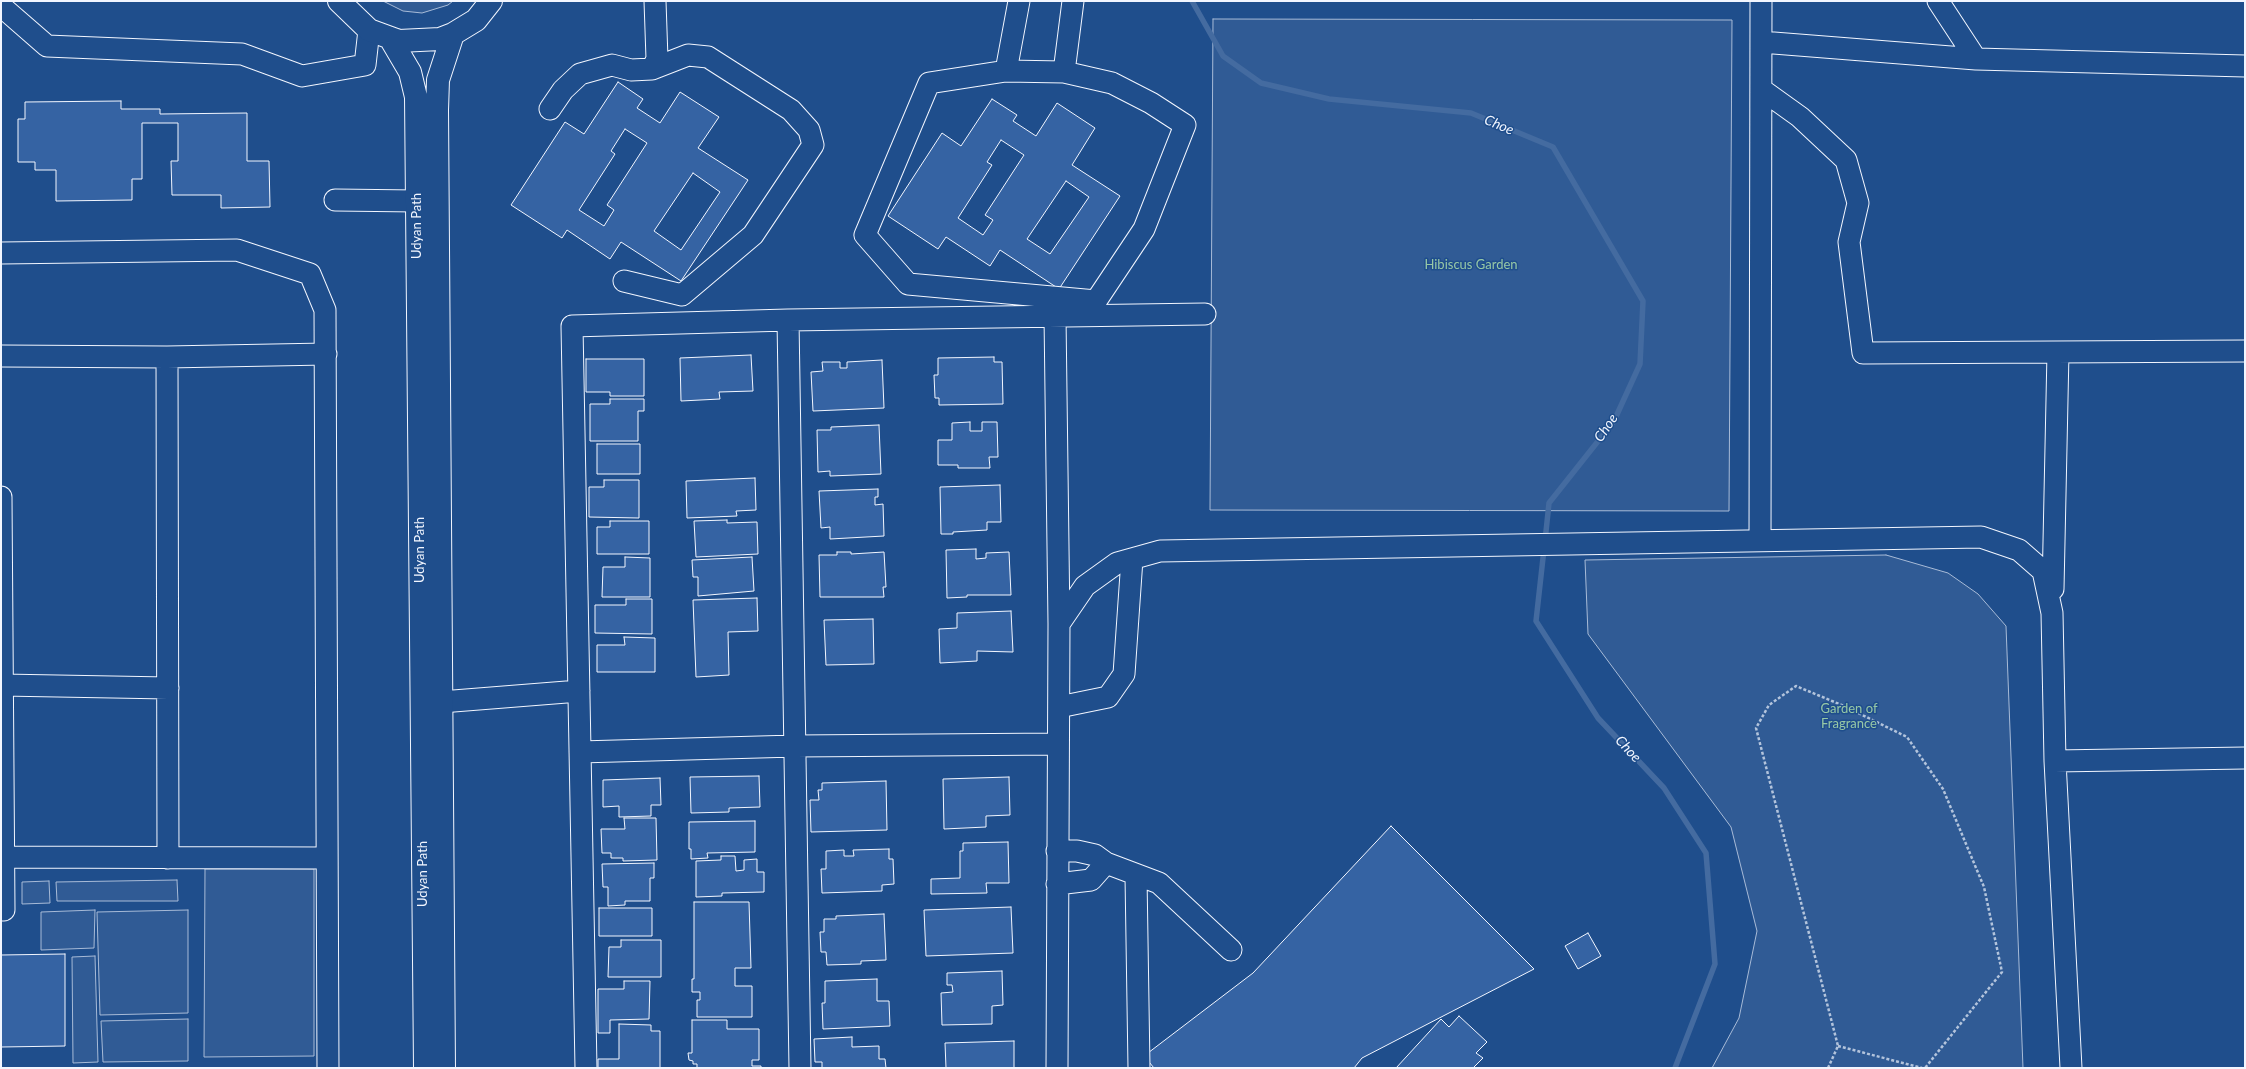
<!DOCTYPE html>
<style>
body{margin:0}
#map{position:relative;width:2246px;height:1069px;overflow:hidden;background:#1f4e8c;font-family:Lato,sans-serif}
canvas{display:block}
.frame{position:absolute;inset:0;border:2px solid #f2f6ff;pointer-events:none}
</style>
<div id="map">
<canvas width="2246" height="1069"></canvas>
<div class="frame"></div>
</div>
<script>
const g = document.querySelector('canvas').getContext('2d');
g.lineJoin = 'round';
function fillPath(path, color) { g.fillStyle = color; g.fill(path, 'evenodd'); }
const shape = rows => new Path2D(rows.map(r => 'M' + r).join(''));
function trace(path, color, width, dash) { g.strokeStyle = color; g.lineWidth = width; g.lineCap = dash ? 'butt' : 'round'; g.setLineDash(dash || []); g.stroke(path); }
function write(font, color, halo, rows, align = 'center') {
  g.font = font + ' Lato,sans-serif'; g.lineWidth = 3; g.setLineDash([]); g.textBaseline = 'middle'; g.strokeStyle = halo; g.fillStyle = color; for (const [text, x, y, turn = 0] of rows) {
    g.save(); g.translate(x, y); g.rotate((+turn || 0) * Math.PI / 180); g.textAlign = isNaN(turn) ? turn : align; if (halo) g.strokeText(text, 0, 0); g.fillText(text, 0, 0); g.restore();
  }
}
const built = shape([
 [383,1,453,1,448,5,422,13,403,11,383,1],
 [1213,19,1732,20,1729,511,1210,510,1213,19],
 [1886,555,1948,573,1978,594,2006,626,2023,1068,1712,1068,1739,1018,1757,931,1731,827,1588,634,1585,560,1886,555],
 [205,869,314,869,314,1056,204,1057,205,869],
 [177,880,178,901,57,901,56,882,177,880],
 [49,881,50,903,22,904,22,882,49,881],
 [95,910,94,948,41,950,41,912,95,910],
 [188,910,188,1013,100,1015,97,912,188,910],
 [95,956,98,1062,73,1063,72,957,95,956],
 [188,1019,188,1061,103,1062,101,1021,188,1019]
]);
fillPath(built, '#305b95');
trace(built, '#a8bbd7', 1);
trace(shape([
 [1192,1,1223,56,1261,83,1329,99,1471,113,1553,147,1643,301,1640,364,1614,421,1549,503,1545,541],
 [1544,549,1536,621,1598,718,1664,788,1706,853,1715,964,1675,1068]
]), '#446ba0', 5.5);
const building = shape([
 [618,82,643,99,637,108,660,123,680,92,719,117,698,148,748,180,681,281,621,242,610,259,567,230,562,238,511,205,565,122,584,134,618,82],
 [625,129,647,143,607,205,614,210,604,226,579,210,615,154,611,151,625,129],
 [693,173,720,192,681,250,654,231,693,173],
 [992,99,1017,115,1013,121,1036,136,1057,103,1095,128,1072,165,1120,196,1059,289,1000,250,990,266,946,237,938,249,888,216,942,133,961,146,992,99],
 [1001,140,1024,155,985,215,993,220,983,235,958,218,992,165,987,162,1001,140],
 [1066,181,1089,197,1050,254,1027,239,1066,181],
 [121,101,121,109,160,109,160,114,247,113,247,161,269,161,270,207,221,208,221,195,172,195,171,161,178,161,178,123,142,123,142,179,132,179,132,200,56,201,56,170,35,170,35,162,18,162,18,119,25,119,25,102,121,101],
 [751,355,753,391,719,392,720,399,681,401,680,358,751,355],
 [994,357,994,362,1002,362,1003,404,939,405,939,398,935,398,934,375,938,375,938,358,994,357],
 [586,359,644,359,644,396,610,396,610,392,586,392,586,359],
 [882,360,884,408,813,411,811,372,823,371,822,362,840,362,840,368,847,368,847,362,882,360],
 [610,399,644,399,644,411,638,411,638,441,590,441,590,404,610,404,610,399],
 [970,422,970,431,982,431,982,422,997,422,998,457,989,457,990,468,958,468,958,465,938,465,938,440,952,440,952,423,970,422],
 [879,425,881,474,830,476,830,471,818,472,817,430,831,430,831,427,879,425],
 [597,444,640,444,640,474,597,474,597,444],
 [755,478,756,510,736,511,737,516,687,518,686,481,755,478],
 [604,480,639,480,639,518,589,517,589,487,604,487,604,480],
 [1000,485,1001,522,987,522,987,530,953,532,953,534,941,534,940,487,1000,485],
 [878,489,878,497,875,497,875,505,883,504,884,536,830,539,830,527,821,528,819,491,878,489],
 [727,520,727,523,757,522,758,554,696,557,694,521,727,520],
 [610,521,649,521,649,554,597,554,597,527,610,527,610,521],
 [976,549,976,559,986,558,986,553,1009,552,1011,595,967,595,967,597,947,598,946,550,976,549],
 [837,552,851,552,851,554,884,552,886,587,883,587,884,597,820,597,819,555,837,555,837,552],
 [625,557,650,558,650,597,602,597,603,567,625,567,625,557],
 [752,557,754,591,698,596,698,577,693,577,692,560,752,557],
 [757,598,758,631,728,632,729,675,696,677,693,600,757,598],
 [626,599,652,599,652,634,595,633,595,605,626,605,626,599],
 [1011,611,1013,652,977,651,977,661,940,663,939,629,957,628,957,613,1011,611],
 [873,619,874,664,826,665,824,620,873,619],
 [624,637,655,638,655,672,597,672,597,645,625,645,624,637],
 [759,776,760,807,729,808,729,812,691,813,690,777,759,776],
 [1009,777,1010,815,986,816,986,827,944,829,943,779,1009,777],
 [660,778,661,805,651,805,651,816,619,817,619,806,603,807,603,780,660,778],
 [886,781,887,830,811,832,810,800,819,800,818,790,822,790,822,783,886,781],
 [624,818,656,818,657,860,623,861,623,858,611,858,611,853,602,853,601,829,625,829,624,818],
 [755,821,755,852,707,853,708,858,691,859,691,849,689,849,689,822,755,821],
 [1391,826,1534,969,1362,1058,1354,1068,1154,1068,1144,1056,1253,973,1391,826],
 [1008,842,1009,883,986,883,987,893,931,894,931,879,960,878,960,851,963,851,963,843,1008,842],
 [889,849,889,859,893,859,894,884,882,885,882,891,822,893,821,869,826,869,826,851,844,850,844,856,854,856,853,850,889,849],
 [721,856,735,856,736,871,744,870,744,860,757,859,757,872,764,872,764,892,722,893,722,896,696,897,696,861,721,860,721,856],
 [654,863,654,878,650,878,650,901,625,901,625,905,608,906,608,887,603,887,602,864,654,863],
 [694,902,749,902,751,968,735,968,735,986,752,986,752,1017,697,1017,697,1000,700,1000,700,992,692,992,692,979,694,979,694,902],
 [1011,907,1013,953,926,956,924,910,1011,907],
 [599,908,652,908,652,936,599,936,599,908],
 [884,914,886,960,861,961,861,964,827,965,826,952,821,952,820,932,824,932,824,919,836,919,836,916,884,914],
 [1588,933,1601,956,1578,969,1565,946,1588,933],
 [621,940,661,940,661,977,608,977,609,947,621,947,621,940],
 [65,954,65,1046,1,1047,1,955,65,954],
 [1002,971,1003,1005,992,1006,992,1024,942,1025,941,993,953,992,952,985,947,985,947,973,1002,971],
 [877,979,877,1001,889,1001,890,1026,823,1029,822,1003,825,1003,825,981,877,979],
 [624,981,650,981,649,1019,610,1020,610,1033,598,1033,598,989,624,989,624,981],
 [1459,1016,1487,1042,1476,1053,1483,1058,1473,1068,1396,1068,1441,1019,1449,1027,1459,1016],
 [692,1020,727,1020,727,1029,759,1029,759,1060,752,1060,752,1066,761,1066,761,1068,697,1068,697,1064,693,1064,693,1061,689,1060,688,1053,692,1053,692,1020],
 [619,1024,651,1025,651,1031,660,1031,660,1068,598,1068,598,1059,619,1059,619,1024],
 [852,1037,852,1047,879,1046,879,1059,885,1059,886,1068,822,1068,822,1062,815,1062,814,1039,852,1037],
 [1014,1041,1014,1068,946,1068,945,1043,1014,1041]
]);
fillPath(building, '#3563a3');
trace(building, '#f2f6ff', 1);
const minor = shape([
 [1938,1,1976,59],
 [1,6,47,46,242,54,302,76,365,65,369,30],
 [1761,42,1976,59,2245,66],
 [1006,71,1064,72,1112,83,1151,103,1185,125,1144,229,1096,301,908,284,865,235,929,83,1006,71],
 [1006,71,1019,1],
 [1064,72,1073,1],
 [1761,89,1800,117,1846,160,1858,203,1849,242,1863,353,2245,351],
 [550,109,563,90,580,74,612,65,631,70,652,69,657,59,655,1],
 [335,200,417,201],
 [1,253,237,250,310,274,325,310,328,1068],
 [624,281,682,295,753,235,813,145,809,130,791,110,708,57,688,55,652,69],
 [1055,316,1059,624],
 [788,320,800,1068],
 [1,356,167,357,326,354],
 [167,357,168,858],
 [1,497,4,910,1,910],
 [1760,540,1761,1],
 [2053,589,2058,352],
 [2,685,168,688],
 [441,702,579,691],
 [1059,707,1108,697,1124,674,1132,559],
 [580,752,795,746,1058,744],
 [2055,761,2245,758],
 [1057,851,1077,851,1095,855,1106,863,1159,883,1231,950],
 [3,857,326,858],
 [1136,876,1139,1068],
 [1057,884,1091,880,1106,863],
 [586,1068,572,326,788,320,1205,314],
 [1057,1068,1059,624,1085,586,1117,563,1160,551,1981,537,2019,550,2043,571,2052,613,2055,761,2071,1068]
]);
const major = shape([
 [339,1,369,30,399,41,440,39,453,34,476,20,491,1],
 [390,38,410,72,416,97,425,1068],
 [444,1068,437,110,438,80,453,34]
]);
trace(minor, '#f2f6ff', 23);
trace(major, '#f2f6ff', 24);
trace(shape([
 [1838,1046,1922,1068],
 [1828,1068,1838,1046,1756,728,1769,705,1796,686,1844,706,1907,737,1943,789,1984,887,2002,972,1925,1068]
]), '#b3c4dc', 2.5, [3, 2]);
trace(minor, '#1f4e8c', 21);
trace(major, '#1f4e8c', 22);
write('13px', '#f2f6ff', '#1f4e8c', [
 ["Udyan Path",417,226,-90],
 ["Udyan Path",420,550,-90],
 ["Udyan Path",423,874,-90]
]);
write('13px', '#97c8a6', '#1f4e8c', [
 ["Hibiscus Garden",1471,265],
 ["Garden of",1849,709],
 ["Fragrance",1849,724]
]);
write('italic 14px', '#f2f6ff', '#1f4e8c', [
 ["Choe",1499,125,23],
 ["Choe",1606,428,-56],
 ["Choe",1628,749,47]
]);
</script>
